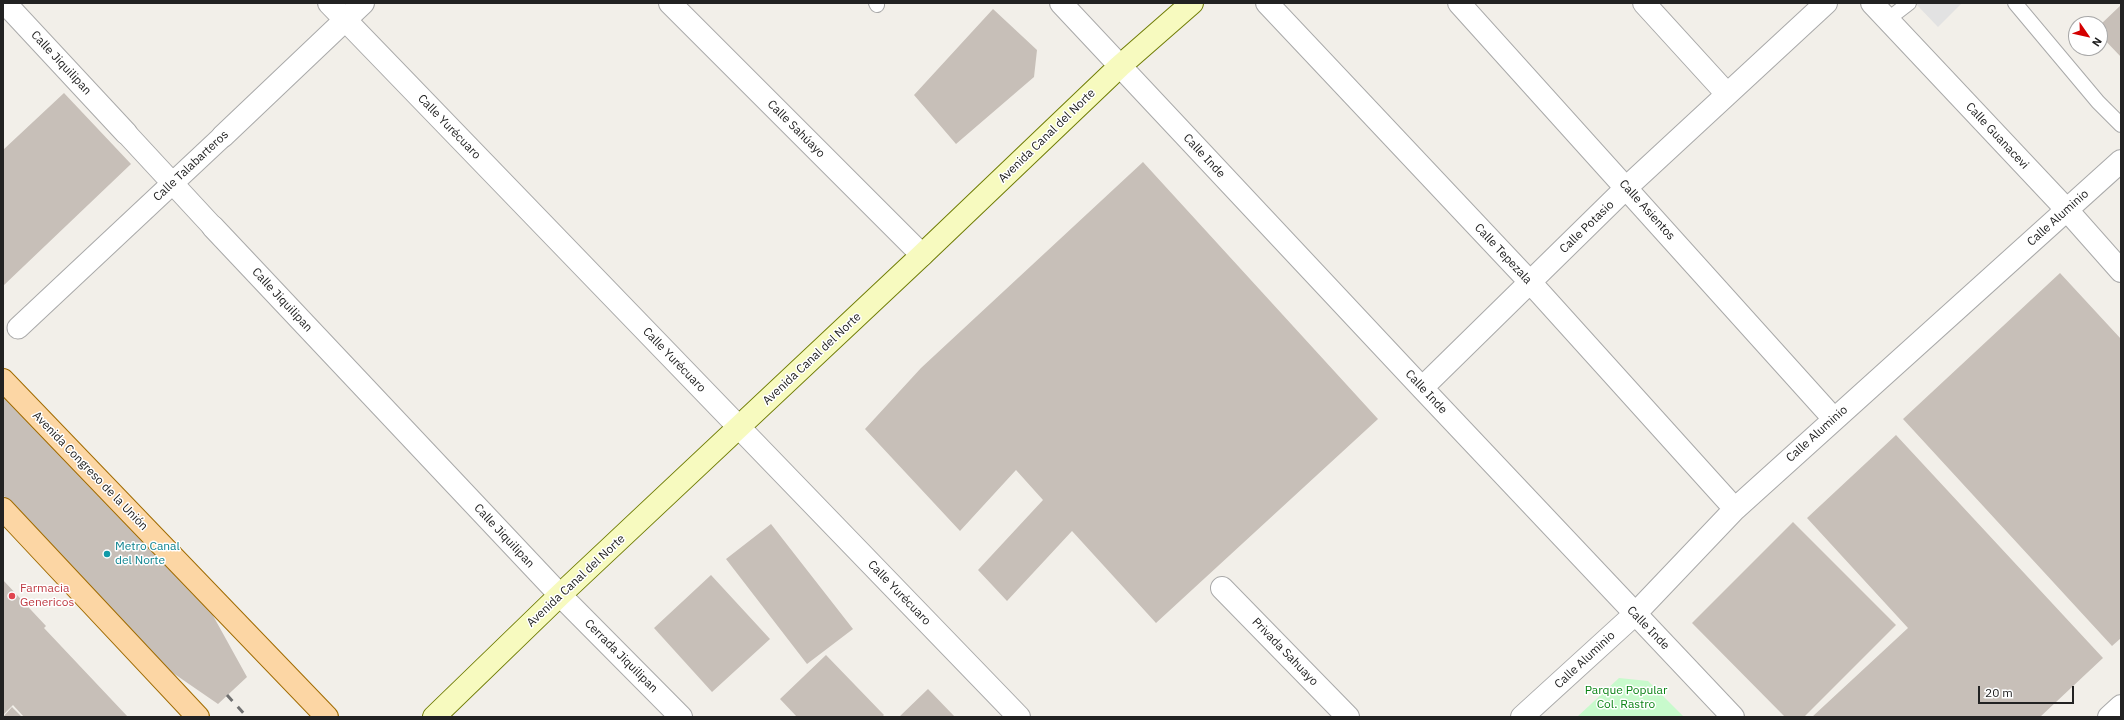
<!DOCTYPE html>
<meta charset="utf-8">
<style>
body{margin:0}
#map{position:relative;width:2124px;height:720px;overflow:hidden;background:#f2efe9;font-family:"IBM Plex Sans",sans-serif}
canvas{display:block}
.frame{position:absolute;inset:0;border:4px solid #222;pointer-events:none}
.north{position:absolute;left:2068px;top:16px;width:40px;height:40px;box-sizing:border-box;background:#fff;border:1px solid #a7a7a7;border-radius:50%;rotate:124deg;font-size:11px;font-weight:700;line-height:16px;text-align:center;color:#222}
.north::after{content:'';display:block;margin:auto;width:14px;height:18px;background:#d40000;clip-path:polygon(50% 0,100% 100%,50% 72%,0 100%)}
.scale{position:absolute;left:1978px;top:686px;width:96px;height:18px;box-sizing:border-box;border:2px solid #222;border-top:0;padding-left:5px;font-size:12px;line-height:14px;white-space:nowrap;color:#222;-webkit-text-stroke:3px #fff;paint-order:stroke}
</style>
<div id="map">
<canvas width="2124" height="720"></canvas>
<div class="frame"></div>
<div class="north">N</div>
<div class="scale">20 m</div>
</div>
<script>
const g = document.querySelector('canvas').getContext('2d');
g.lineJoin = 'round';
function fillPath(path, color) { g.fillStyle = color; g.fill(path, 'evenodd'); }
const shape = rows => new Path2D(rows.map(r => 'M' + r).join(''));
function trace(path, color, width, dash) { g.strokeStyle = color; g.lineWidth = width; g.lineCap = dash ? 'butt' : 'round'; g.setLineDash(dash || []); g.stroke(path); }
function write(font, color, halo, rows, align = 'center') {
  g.font = font + ' "IBM Plex Sans",sans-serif'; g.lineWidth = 3; g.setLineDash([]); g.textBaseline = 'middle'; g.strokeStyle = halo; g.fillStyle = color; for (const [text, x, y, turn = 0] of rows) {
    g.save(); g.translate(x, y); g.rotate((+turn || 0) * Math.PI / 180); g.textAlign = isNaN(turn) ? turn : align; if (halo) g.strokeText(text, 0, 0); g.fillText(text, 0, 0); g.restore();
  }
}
fillPath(shape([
 [1619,678,1648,681,1684,717,1577,717]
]), '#c8facc');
fillPath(shape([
 [1915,3,1962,3,1938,27]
]), '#e2e2e2');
fillPath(shape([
 [2121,5,2121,57,2100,35,2100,25],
 [993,9,1037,50,1034,77,956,144,914,95],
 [64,93,131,164,3,286,3,150],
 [1143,162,1378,419,1156,623,1072,531,1007,601,978,570,1043,500,1016,470,960,531,865,429,921,368],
 [2060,273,2121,339,2121,638,2112,646,1903,419],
 [3,387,211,612,247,677,218,704,157,662,3,495],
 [1896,435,2103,658,2040,717,1812,717,1908,628,1807,518],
 [1793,522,1896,625,1804,717,1785,717,1692,623],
 [771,524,853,629,807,664,726,559],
 [711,575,770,639,712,692,654,628],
 [3,580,46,626,44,628,128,717,24,717,13,705,3,715],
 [826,655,884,715,882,717,797,717,780,699],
 [928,689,955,717,899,717],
 [12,707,22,717,3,717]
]), '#c7bfb8');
const service = shape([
 [876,3,877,5],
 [2015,3,2098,102,2121,125],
 [1887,20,1909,3]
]);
const pedestrian = shape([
 [126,133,213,227],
 [18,328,223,136]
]);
const minor = shape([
 [5,3,126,133],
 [329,3,1019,717],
 [670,3,922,255],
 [1061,3,1422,388,1733,717],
 [1267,3,1530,282,1735,509],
 [1459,3,1834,419],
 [1644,3,1727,94],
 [1872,3,2067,210,2121,271],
 [223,136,363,3],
 [213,227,560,595,681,717],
 [1422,388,1627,187,1826,3],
 [1222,588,1348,717],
 [1522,717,1635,614,1735,509,2121,161],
 [2109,717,2121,706]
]);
const secondary = shape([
 [434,717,560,595,922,255,1120,66,1192,3]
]);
const primary = shape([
 [3,380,327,717],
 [3,509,198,717]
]);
trace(service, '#a9a9a9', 16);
trace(pedestrian, '#a9a9a9', 23);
trace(minor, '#a9a9a9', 24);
trace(secondary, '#707d05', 24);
trace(primary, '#a06b00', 24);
trace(service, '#fff', 14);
trace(pedestrian, '#fff', 21);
trace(minor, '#fff', 22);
trace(secondary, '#f7fabf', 22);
trace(primary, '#fcd6a4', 22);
trace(shape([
 [227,695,247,717]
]), '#707070', 3, [8, 8]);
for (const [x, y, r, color] of [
 [107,554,4,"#0f9aa8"],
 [12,596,4,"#e0444e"]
]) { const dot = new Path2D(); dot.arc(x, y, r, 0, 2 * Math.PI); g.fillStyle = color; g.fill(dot); trace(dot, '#fff', 1.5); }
write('12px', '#222', '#fff', [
 ["Calle Jiquilipan",61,63,47],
 ["Calle Yurécuaro",449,127,46],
 ["Calle Sahúayo",796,129,45],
 ["Avenida Canal del Norte",1047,136,-44],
 ["Calle Guanacevi",1997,136,47],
 ["Calle Inde",1204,156,47],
 ["Calle Talabarteros",191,166,-43],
 ["Calle Asientos",1647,210,48],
 ["Calle Aluminio",2058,218,-42],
 ["Calle Potasio",1587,227,-44],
 ["Calle Tepezala",1503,254,47],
 ["Calle Jiquilipan",282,300,47],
 ["Avenida Canal del Norte",812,359,-43],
 ["Calle Yurécuaro",674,360,46],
 ["Calle Inde",1426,392,47],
 ["Calle Aluminio",1817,434,-42],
 ["Avenida Congreso de la Unión",90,471,46],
 ["Calle Jiquilipan",504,536,47],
 ["Avenida Canal del Norte",576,581,-43],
 ["Calle Yurécuaro",899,593,46],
 ["Calle Inde",1648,628,46],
 ["Privada Sahuayo",1285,652,46],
 ["Cerrada Jiquilipan",621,656,45],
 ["Calle Aluminio",1585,660,-43]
]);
write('12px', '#0d838f', '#fff', [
 ["Metro Canal",115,547],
 ["del Norte",115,561]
], 'left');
write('12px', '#be3a42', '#fff', [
 ["Farmacia",20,589],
 ["Genericos",20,603]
], 'left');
write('12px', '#0c8416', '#fff', [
 ["Parque Popular",1626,691],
 ["Col. Rastro",1626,705]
]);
</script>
